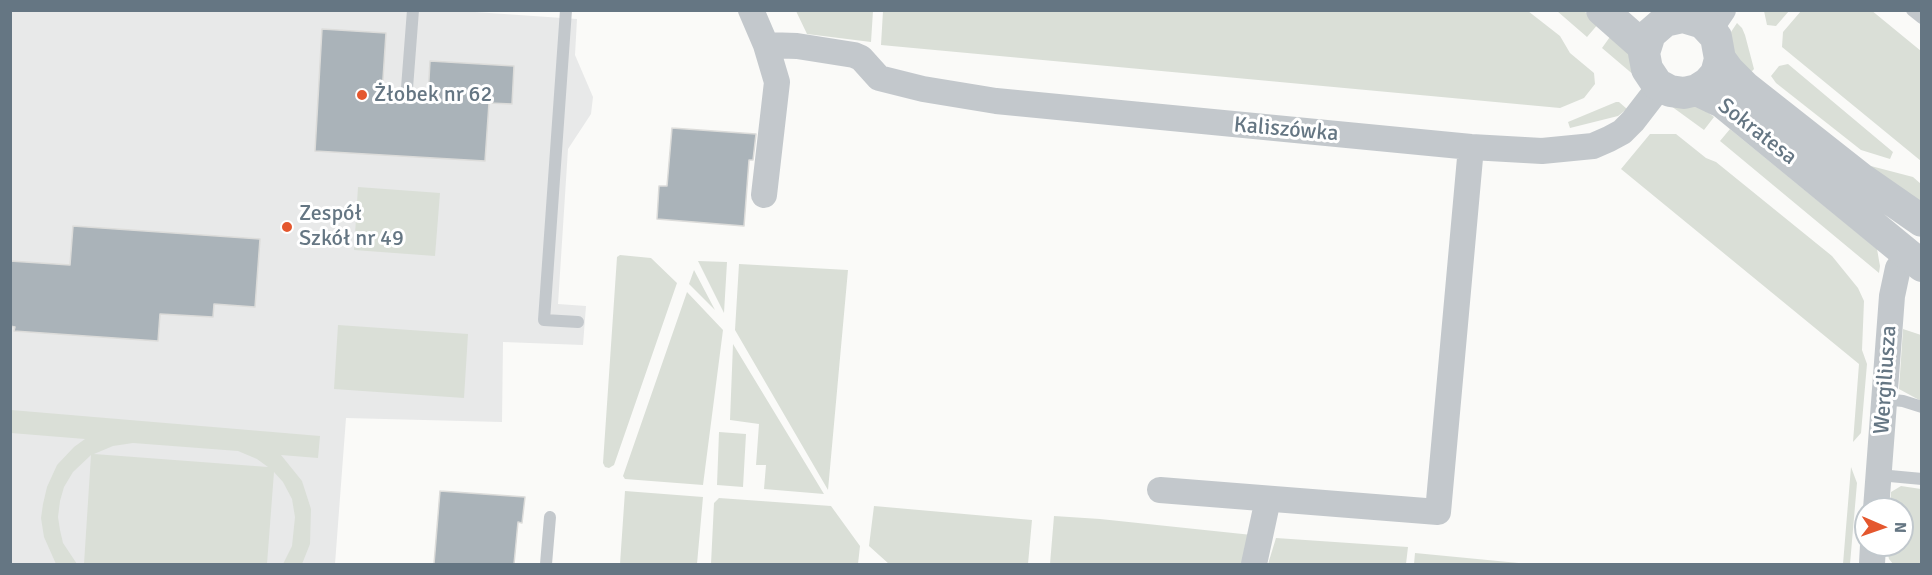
<!DOCTYPE html>
<meta charset="utf-8">
<style>
body{margin:0}
#map{position:relative;width:1932px;height:575px;overflow:hidden;background:#fafaf8;font-family:Signika,sans-serif}
canvas{display:block}
.frame{position:absolute;inset:0;border:12px solid #657683;pointer-events:none}
.north{position:absolute;left:1854px;top:497px;width:60px;height:60px;box-sizing:border-box;background:#fff;border:2px solid #c1c8cd;border-radius:50%;rotate:92deg;font-size:16px;font-weight:700;line-height:24px;text-align:center;color:#657683}
.north::after{content:'';display:block;margin:auto;width:21px;height:27px;background:#e4572e;clip-path:polygon(50% 0,100% 100%,50% 72%,0 100%)}
</style>
<div id="map">
<canvas width="1932" height="575"></canvas>
<div class="frame"></div>
<div class="north">N</div>
</div>
<script>
const g = document.querySelector('canvas').getContext('2d');
g.lineJoin = 'round';
function fillPath(path, color) { g.fillStyle = color; g.fill(path, 'evenodd'); }
const shape = rows => new Path2D(rows.map(r => 'M' + r).join(''));
function trace(path, color, width, dash) { g.strokeStyle = color; g.lineWidth = width; g.lineCap = dash ? 'butt' : 'round'; g.setLineDash(dash || []); g.stroke(path); }
function write(font, color, halo, rows, align = 'center') {
  g.font = font + ' Signika,sans-serif'; g.lineWidth = 6; g.setLineDash([]); g.textBaseline = 'middle'; g.strokeStyle = halo; g.fillStyle = color; for (const [text, x, y, turn = 0] of rows) {
    g.save(); g.translate(x, y); g.rotate((+turn || 0) * Math.PI / 180); g.textAlign = isNaN(turn) ? turn : align; if (halo) g.strokeText(text, 0, 0); g.fillText(text, 0, 0); g.restore();
  }
}
fillPath(shape([
 [446,10,577,19,575,55,593,97,591,114,568,149,558,304,586,306,583,345,503,342,502,422,346,418,335,564,11,564,10,11]
]), '#e8e9e9');
fillPath(shape([
 [1871,10,1921,51,1921,161,1782,47,1783,32,1801,11],
 [796,11,873,11,871,42,807,34],
 [883,11,1528,11,1560,36,1570,53,1594,73,1595,84,1584,98,1560,108,881,45],
 [1557,11,1584,11,1599,23,1587,37],
 [1764,11,1764,10,1789,11,1776,26,1767,25],
 [1737,23,1742,28,1745,35,1754,69,1746,78,1734,69,1729,35],
 [1612,34,1634,53,1642,82,1602,48],
 [1788,64,1893,152,1890,159,1861,150,1776,83,1771,76,1779,66],
 [1616,102,1619,102,1627,109,1618,116,1570,128,1568,122],
 [1686,103,1703,109,1714,117,1704,130,1671,106],
 [1730,129,1877,249,1880,266,1879,273,1720,141],
 [1650,134,1676,134,1706,158,1716,162,1832,256,1858,288,1864,301,1862,350,1867,364,1861,433,1853,442,1859,364,1621,169],
 [1867,165,1913,177,1921,184,1921,209],
 [358,187,440,193,435,256,354,250],
 [620,255,651,258,677,283,614,465,609,468,605,467,603,463,617,257],
 [698,261,727,262,724,313],
 [739,264,848,270,828,490,735,330],
 [694,270,715,310,689,284],
 [687,292,723,330,703,485,625,479,623,476],
 [338,325,468,334,464,398,334,389],
 [1903,329,1921,335,1921,401,1899,389],
 [733,344,824,494,764,489,766,465,756,465,759,424,730,420],
 [11,410,320,436,318,458,281,455,302,481,311,509,310,544,302,564,283,564,292,546,295,517,292,499,283,482,274,472,267,564,84,564,91,455,73,472,64,487,60,501,58,517,60,530,63,543,77,564,56,564,44,537,41,518,43,504,47,487,57,465,74,447,85,439,11,433],
 [133,443,238,451,257,459,268,467,94,454,113,446],
 [719,432,746,434,743,487,717,485],
 [1851,467,1857,483,1850,564,1843,564],
 [1901,486,1921,489,1921,564,1893,564,1889,559,1886,545,1902,545,1902,509,1890,509,1891,492],
 [625,491,703,497,697,564,620,564],
 [719,498,831,506,860,546,858,564,711,564,714,503],
 [874,506,1032,520,1028,564,889,564,869,546],
 [1054,516,1100,519,1252,535,1243,564,1050,564],
 [1276,538,1408,547,1406,564,1268,564],
 [1415,553,1529,564,1414,564]
]), '#dadfd7');
const building = shape([
 [322,29,386,33,382,94,428,97,430,61,514,66,512,104,489,103,485,161,315,151,322,29],
 [672,128,756,134,753,160,749,160,744,226,657,219,659,186,667,186,672,128],
 [73,226,260,239,255,307,214,304,213,317,160,314,158,341,14,331,15,327,10,326,10,261,70,265,73,226],
 [440,491,525,497,522,523,518,522,514,564,434,564,440,491]
]);
fillPath(building, '#aab3b9');
trace(building, '#dcdcda', 1.5);
trace(shape([
 [566,10,544,320,578,322],
 [1912,10,1922,18],
 [407,88,413,10],
 [1884,399,1903,401,1922,407],
 [1879,475,1922,479],
 [546,564,550,517]
]), '#c3c8cc', 12);
trace(shape([
 [751,10,766,45,777,82,764,195],
 [1710,29,1723,10],
 [766,45,797,46,854,55,861,58,879,78,923,89,996,101,1471,147,1542,151,1593,146,1609,139,1622,132,1633,121,1660,86],
 [1160,490,1438,512,1471,147],
 [1876,509,1892,296,1898,268,1908,256],
 [1254,564,1268,499],
 [1872,564,1873,545]
]), '#c3c8cc', 26);
trace(shape([
 [1602,10,1645,48],
 [1720,59,1716,74,1708,83,1697,90,1684,93,1670,91,1657,84,1647,69,1644,53,1650,34,1665,21,1683,17,1703,23,1716,37,1720,59,1728,70,1745,87,1863,180,1922,221],
 [1697,90,1722,102,1922,266]
]), '#c3c8cc', 32);
for (const [x, y, r, color] of [
 [362,95,6,"#e4572e"],
 [287,227,6,"#e4572e"]
]) { const dot = new Path2D(); dot.arc(x, y, r, 0, 2 * Math.PI); g.fillStyle = color; g.fill(dot); trace(dot, '#fff', 2); }
write('22px', '#657683', '#fff', [
 ["Żłobek nr 62",374,95],
 ["Zespół",299,214],
 ["Szkół nr 49",299,239]
], 'left');
write('22px', '#657683', '#fff', [
 ["Kaliszówka",1286,130,5],
 ["Sokratesa",1757,132,38],
 ["Wergiliusza",1886,380,-86]
]);
</script>
